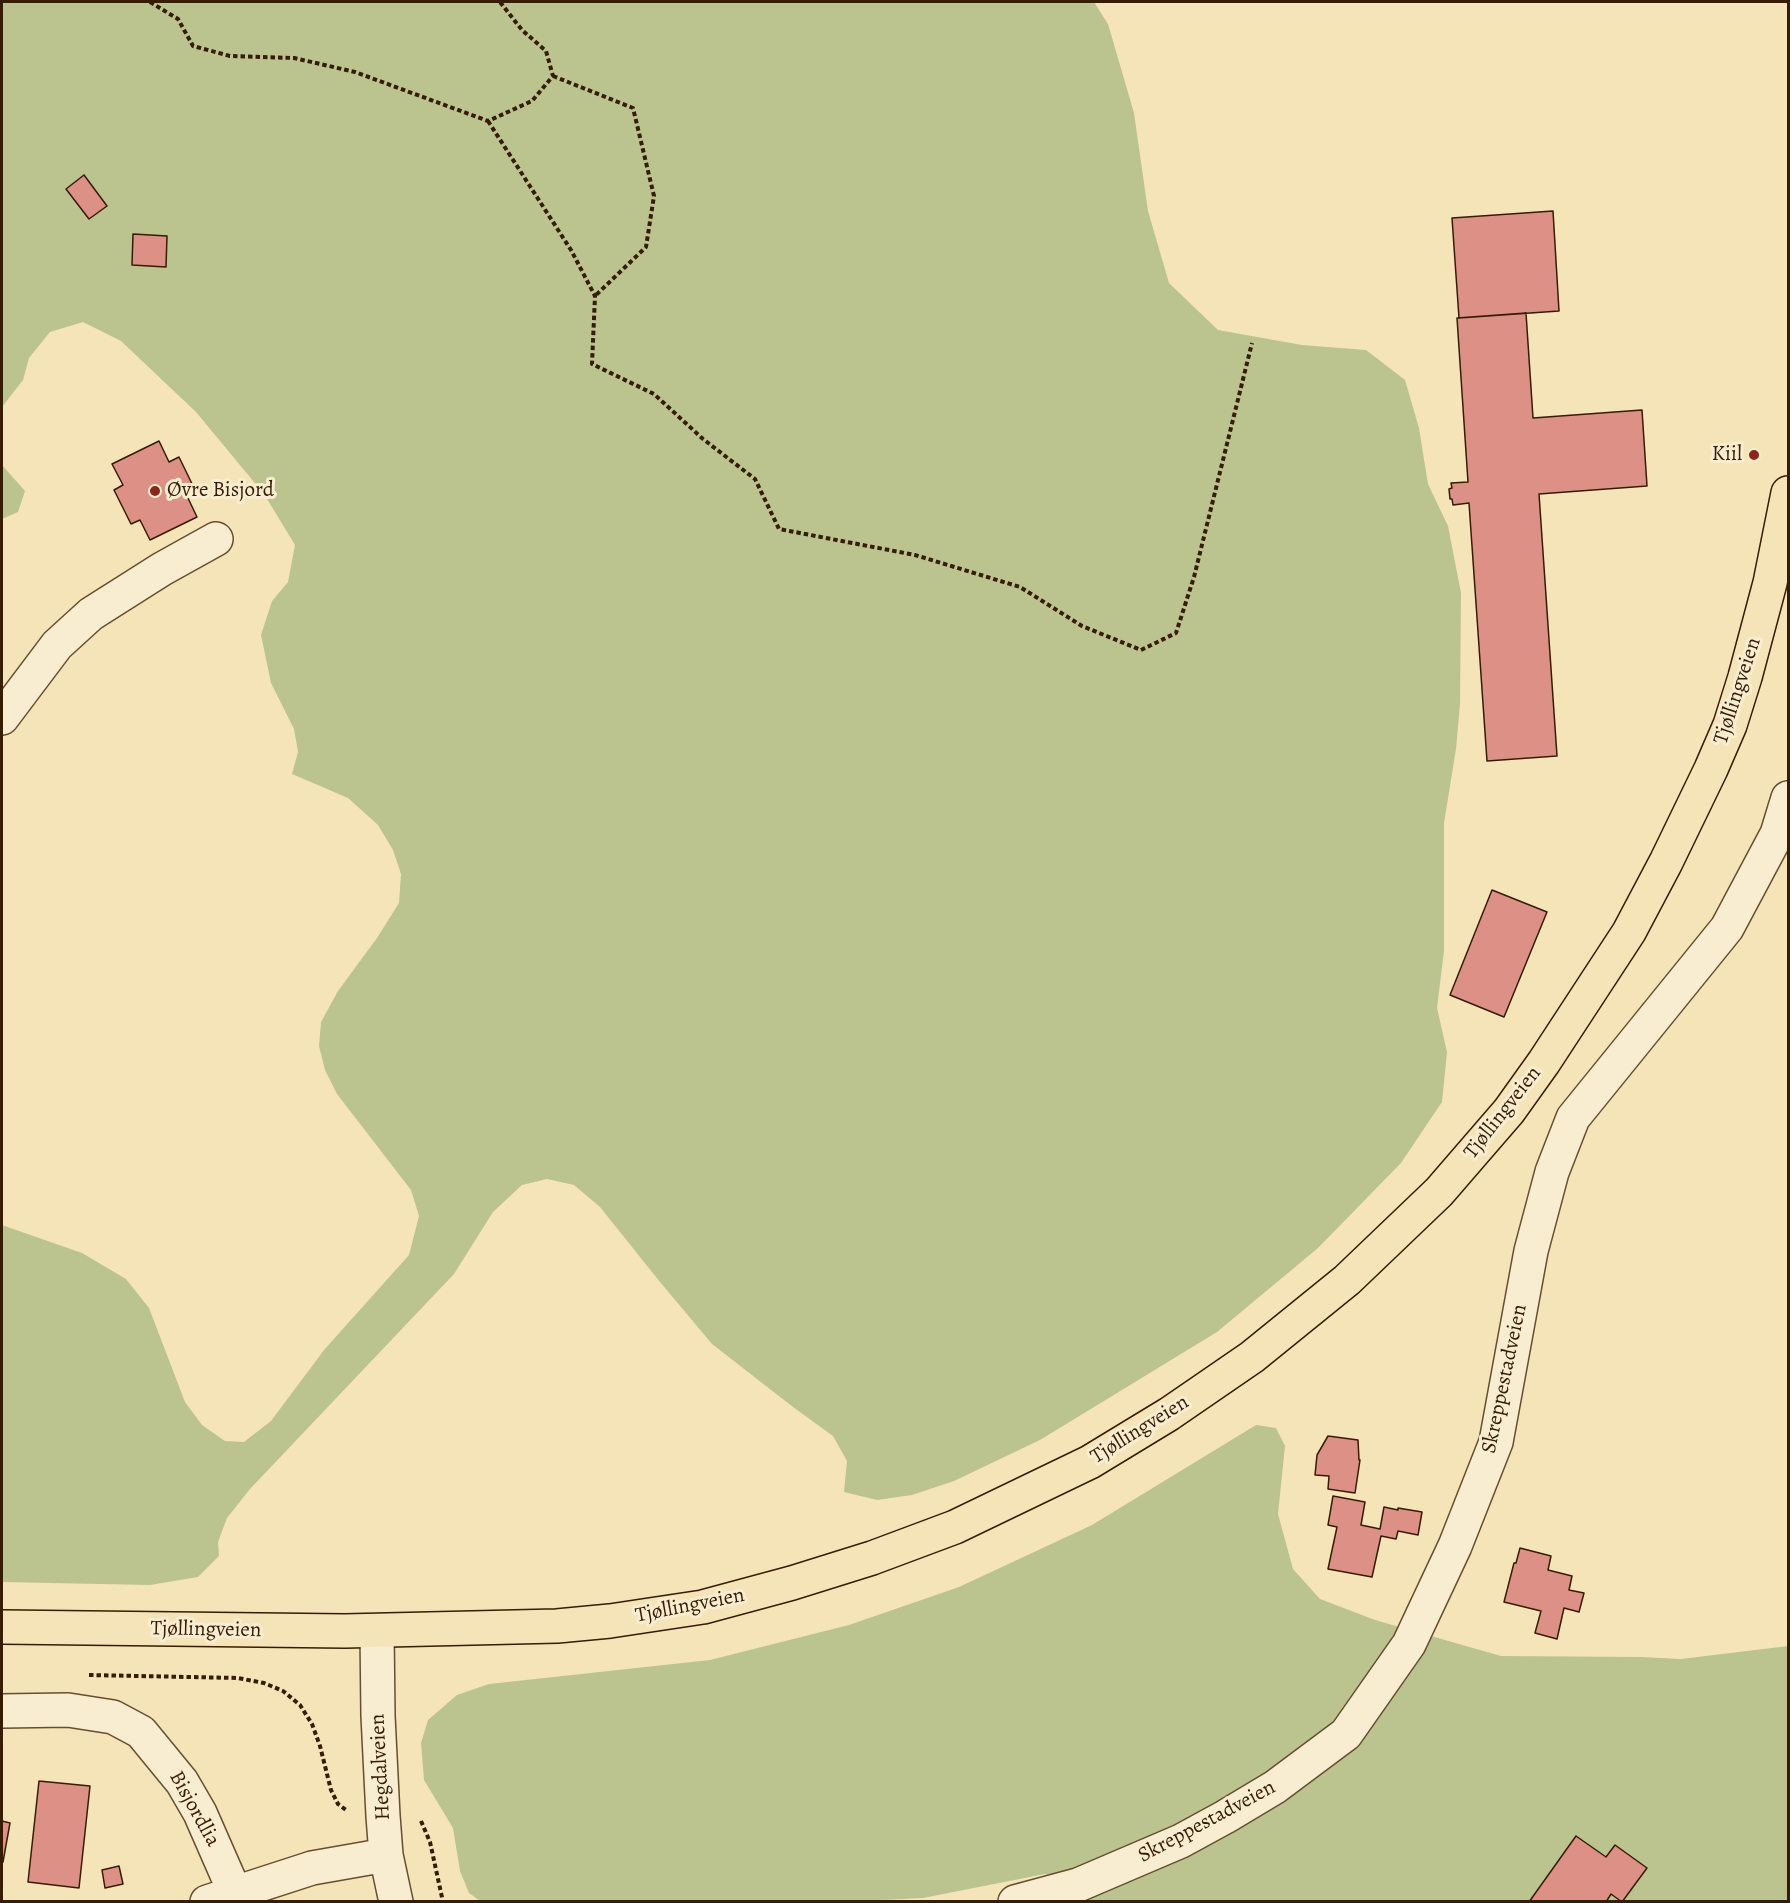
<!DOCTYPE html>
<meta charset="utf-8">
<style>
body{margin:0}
#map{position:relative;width:1790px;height:1903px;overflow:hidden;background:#f5e4b7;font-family:Alegreya,serif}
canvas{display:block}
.frame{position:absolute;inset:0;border:3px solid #361c03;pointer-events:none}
</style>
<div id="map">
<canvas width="1790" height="1903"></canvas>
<div class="frame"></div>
</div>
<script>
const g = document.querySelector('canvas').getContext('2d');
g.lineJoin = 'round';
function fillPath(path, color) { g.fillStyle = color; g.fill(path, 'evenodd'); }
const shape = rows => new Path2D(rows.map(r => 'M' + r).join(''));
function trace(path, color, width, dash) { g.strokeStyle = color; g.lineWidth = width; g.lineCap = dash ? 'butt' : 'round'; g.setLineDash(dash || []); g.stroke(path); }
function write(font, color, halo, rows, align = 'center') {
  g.font = font + ' Alegreya,serif'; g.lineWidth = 6; g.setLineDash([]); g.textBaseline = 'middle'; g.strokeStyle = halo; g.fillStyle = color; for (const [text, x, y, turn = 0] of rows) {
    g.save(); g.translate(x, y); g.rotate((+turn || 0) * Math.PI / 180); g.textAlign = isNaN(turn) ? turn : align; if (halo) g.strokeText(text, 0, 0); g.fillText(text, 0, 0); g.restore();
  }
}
fillPath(shape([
 [2,2,1094,2,1108,24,1134,113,1148,211,1169,283,1218,330,1302,345,1366,350,1405,380,1419,428,1428,484,1448,526,1461,593,1460,704,1456,749,1444,823,1444,951,1437,1008,1447,1052,1442,1102,1401,1163,1318,1248,1217,1332,1040,1440,954,1481,912,1495,877,1500,844,1492,847,1461,833,1436,793,1407,712,1344,660,1282,600,1207,574,1185,547,1179,522,1185,493,1212,454,1274,250,1489,227,1518,218,1542,219,1556,198,1577,150,1585,2,1582,2,1225,82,1253,126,1279,149,1308,185,1402,202,1425,225,1441,244,1442,271,1421,324,1350,409,1255,419,1216,411,1190,337,1094,325,1070,319,1046,321,1022,338,991,377,938,399,903,401,874,393,850,378,825,348,798,292,774,298,752,294,729,271,683,261,635,272,601,288,582,295,545,264,494,196,412,121,341,83,322,50,332,29,358,23,380,2,407],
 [2,465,25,491,18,512,2,519],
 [1256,1425,1276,1428,1285,1446,1278,1514,1293,1569,1320,1599,1375,1620,1501,1656,1641,1657,1681,1659,1788,1646,1788,1901,1087,1902,1084,1895,1069,1881,1045,1874,923,1898,861,1901,480,1901,469,1893,460,1871,453,1828,424,1780,421,1743,428,1720,457,1695,489,1684,710,1660,849,1625,959,1587,1092,1525]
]), '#bbc48f');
const building = shape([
 [84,175,107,206,89,219,66,189,84,175],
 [1553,211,1559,311,1459,318,1452,218,1553,211],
 [133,234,167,236,166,267,132,265,133,234],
 [1526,313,1533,418,1642,410,1647,486,1539,494,1557,756,1487,761,1469,503,1453,505,1452,499,1450,499,1449,489,1452,488,1451,483,1468,482,1457,318,1526,313],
 [159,441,169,462,179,457,196,492,187,496,197,517,150,540,140,520,131,524,114,490,123,485,112,464,159,441],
 [1492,890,1547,912,1504,1017,1450,995,1492,890],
 [1328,1436,1358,1440,1359,1460,1360,1460,1355,1493,1328,1489,1329,1476,1315,1475,1317,1455,1328,1436],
 [1333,1496,1365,1502,1361,1525,1380,1529,1384,1507,1398,1510,1398,1508,1422,1512,1418,1535,1398,1531,1396,1539,1381,1536,1372,1577,1328,1569,1337,1527,1328,1525,1333,1496],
 [1520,1548,1551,1556,1548,1570,1572,1576,1569,1590,1584,1593,1579,1612,1564,1608,1557,1639,1535,1633,1541,1611,1504,1602,1514,1563,1516,1563,1520,1548],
 [39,1781,90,1786,79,1888,28,1882,39,1781],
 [2,1821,10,1823,3,1862,2,1861,2,1821],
 [1576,1836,1606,1857,1615,1845,1647,1868,1622,1902,1611,1894,1606,1902,1529,1902,1576,1836],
 [119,1866,123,1884,105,1888,102,1870,119,1866]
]);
fillPath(building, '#dd9186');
trace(building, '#361c03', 1.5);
const minor = shape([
 [2,718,57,645,91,614,162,569,216,539],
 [377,1631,378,1716,383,1816,386,1855,396,1902],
 [2,1711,68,1710,113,1717,141,1732,182,1782,200,1813,239,1902],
 [207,1902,312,1868,386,1855],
 [1015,1902,1078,1885,1181,1841,1225,1817,1275,1787,1346,1734,1409,1644,1455,1546,1496,1442,1531,1251,1552,1172,1573,1118,1727,928,1777,834,1788,798]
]);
const major = shape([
 [2,1627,345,1631,557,1626,610,1621,703,1607,792,1583,872,1558,955,1527,1090,1462,1169,1414,1252,1357,1347,1280,1439,1192,1509,1111,1544,1062,1629,932,1666,862,1711,769,1730,725,1745,677,1770,583,1788,493]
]);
trace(minor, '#664e30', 36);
trace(major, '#361c03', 36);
trace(shape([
 [150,2,178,19,193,46,230,56,294,58,355,72,488,121,532,101,553,76,546,51,522,30,500,2],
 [553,76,633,108,654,196,646,247,595,296],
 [488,121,571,250,595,296,592,364,654,394,703,439,755,479,779,529,915,555,1020,587,1082,626,1141,650,1176,633,1194,577,1252,343],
 [89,1675,238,1678,264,1683,283,1691,300,1705,312,1724,320,1746,331,1790,338,1804,346,1810],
 [421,1821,430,1842,443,1902]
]), '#361c03', 4, [4.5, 3]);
trace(minor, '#f8edd0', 33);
trace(major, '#f5e4b7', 33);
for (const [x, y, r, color] of [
 [1754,455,6,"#8f2418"],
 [155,491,6,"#8f2418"]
]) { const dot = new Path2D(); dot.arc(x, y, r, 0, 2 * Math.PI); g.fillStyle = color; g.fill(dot); trace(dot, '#f8edd0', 2); }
write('21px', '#361c03', '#f8edd0', [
 ["Kiil",1742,455],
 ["Øvre Bisjord",167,491,"left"]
], 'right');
write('21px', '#361c03', '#f8edd0', [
 ["Tjøllingveien",1738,691,-72],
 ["Tjøllingveien",1503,1113,-52],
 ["Skreppestadveien",1505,1379,-78],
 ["Tjøllingveien",1140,1430,-32],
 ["Tjøllingveien",690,1606,-11],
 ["Tjøllingveien",206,1630,1],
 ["Hegdalveien",381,1767,-93],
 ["Bisjordlia",194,1809,61],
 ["Skreppestadveien",1207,1822,-28]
]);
</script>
